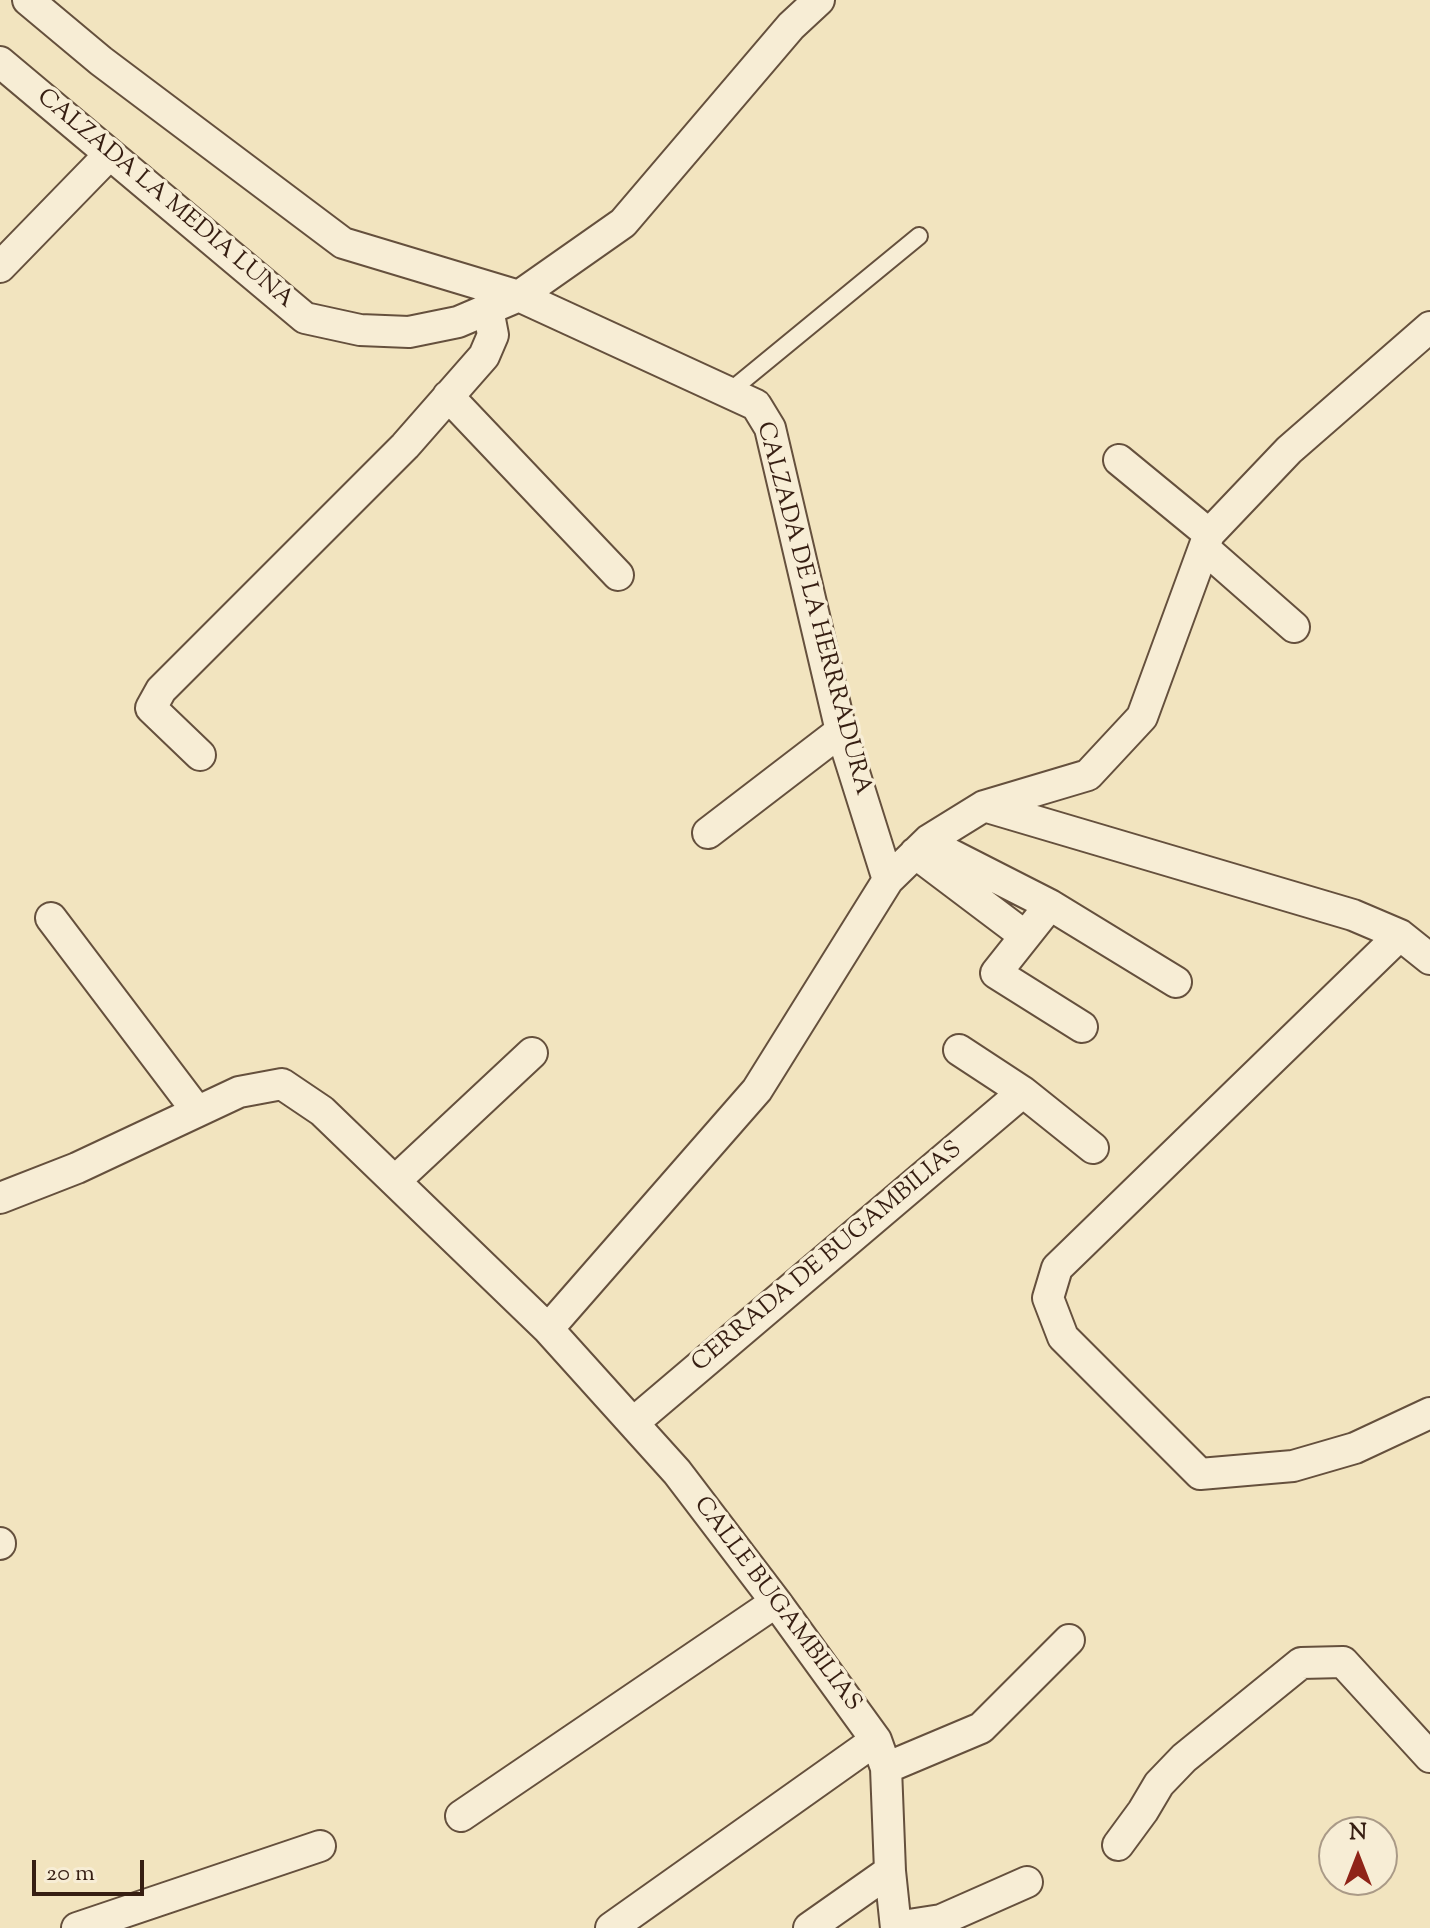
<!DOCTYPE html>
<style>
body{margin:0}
#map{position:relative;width:1430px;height:1928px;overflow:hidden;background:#f2e4bf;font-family:"Sorts Mill Goudy",serif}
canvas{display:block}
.north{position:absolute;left:1318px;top:1816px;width:80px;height:80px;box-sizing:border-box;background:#f7edd5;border:2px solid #aa9a87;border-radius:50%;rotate:0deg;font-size:22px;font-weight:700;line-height:32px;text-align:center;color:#361e12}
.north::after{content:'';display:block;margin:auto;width:28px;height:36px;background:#8f2418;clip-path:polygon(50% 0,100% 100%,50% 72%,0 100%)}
.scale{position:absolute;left:32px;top:1860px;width:112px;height:36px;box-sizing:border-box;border:4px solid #361e12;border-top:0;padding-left:10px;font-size:24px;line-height:28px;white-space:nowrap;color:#361e12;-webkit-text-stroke:6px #f7edd5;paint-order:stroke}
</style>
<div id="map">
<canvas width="1430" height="1928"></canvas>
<div class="north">N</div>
<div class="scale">20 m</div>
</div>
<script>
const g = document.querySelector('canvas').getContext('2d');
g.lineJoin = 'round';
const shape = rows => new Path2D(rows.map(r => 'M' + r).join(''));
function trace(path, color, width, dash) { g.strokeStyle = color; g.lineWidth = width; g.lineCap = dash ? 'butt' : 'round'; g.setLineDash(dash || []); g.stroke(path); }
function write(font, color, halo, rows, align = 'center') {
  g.font = font + ' "Sorts Mill Goudy",serif'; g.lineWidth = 7; g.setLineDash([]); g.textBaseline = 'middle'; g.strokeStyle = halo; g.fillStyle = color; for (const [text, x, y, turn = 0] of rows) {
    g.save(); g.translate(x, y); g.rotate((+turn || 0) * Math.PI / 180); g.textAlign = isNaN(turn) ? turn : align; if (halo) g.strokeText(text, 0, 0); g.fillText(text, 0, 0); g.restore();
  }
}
const lane = shape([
 [729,392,919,236]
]);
const street = shape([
 [28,0,101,61,343,243,519,296,756,405,770,428,841,731,888,880],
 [0,62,305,318,360,330,409,332,458,322,519,296,623,223,791,26,819,0],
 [0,267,109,155],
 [448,396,618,575],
 [1119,460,1209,534],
 [1204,548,1294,627],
 [200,755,151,708,161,690,405,446,484,356,493,335,488,309],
 [984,806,1353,915,1400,935,1430,959],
 [708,833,841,731],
 [929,840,946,852,1050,905,1176,982],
 [915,853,1025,936],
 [1050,905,996,973,1082,1027],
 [51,918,197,1111],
 [1400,935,1057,1268,1048,1298,1063,1337,1200,1474,1293,1466,1355,1448,1430,1413],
 [959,1050,1023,1092,1093,1148],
 [395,1181,532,1053],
 [0,1198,77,1168,239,1092,282,1084,322,1111,548,1329,677,1472,776,1602,876,1740,886,1768,890,1871,896,1928],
 [548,1329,757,1090,888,880,929,840,984,806,1088,775,1142,717,1209,534,1289,450,1430,327],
 [633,1423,1023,1092],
 [0,1543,0,1544],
 [886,1768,981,1728,1069,1640],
 [461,1816,776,1602],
 [1118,1845,1143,1811,1159,1784,1184,1758,1301,1663,1343,1662,1430,1757],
 [896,1927,941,1920,1027,1882],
 [77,1928,320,1846],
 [611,1928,876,1740],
 [809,1928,890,1871]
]);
trace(lane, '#65503d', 20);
trace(street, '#65503d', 34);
trace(lane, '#f7edd5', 16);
trace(street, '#f7edd5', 30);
write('24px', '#361e12', '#f7edd5', [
 ["CALZADA LA MEDIA LUNA",164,200,40],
 ["CALZADA DE LA HERRRADURA",812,609,75],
 ["CERRADA DE BUGAMBILIAS",828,1258,-40],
 ["CALLE BUGAMBILIAS",776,1605,53]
]);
</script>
